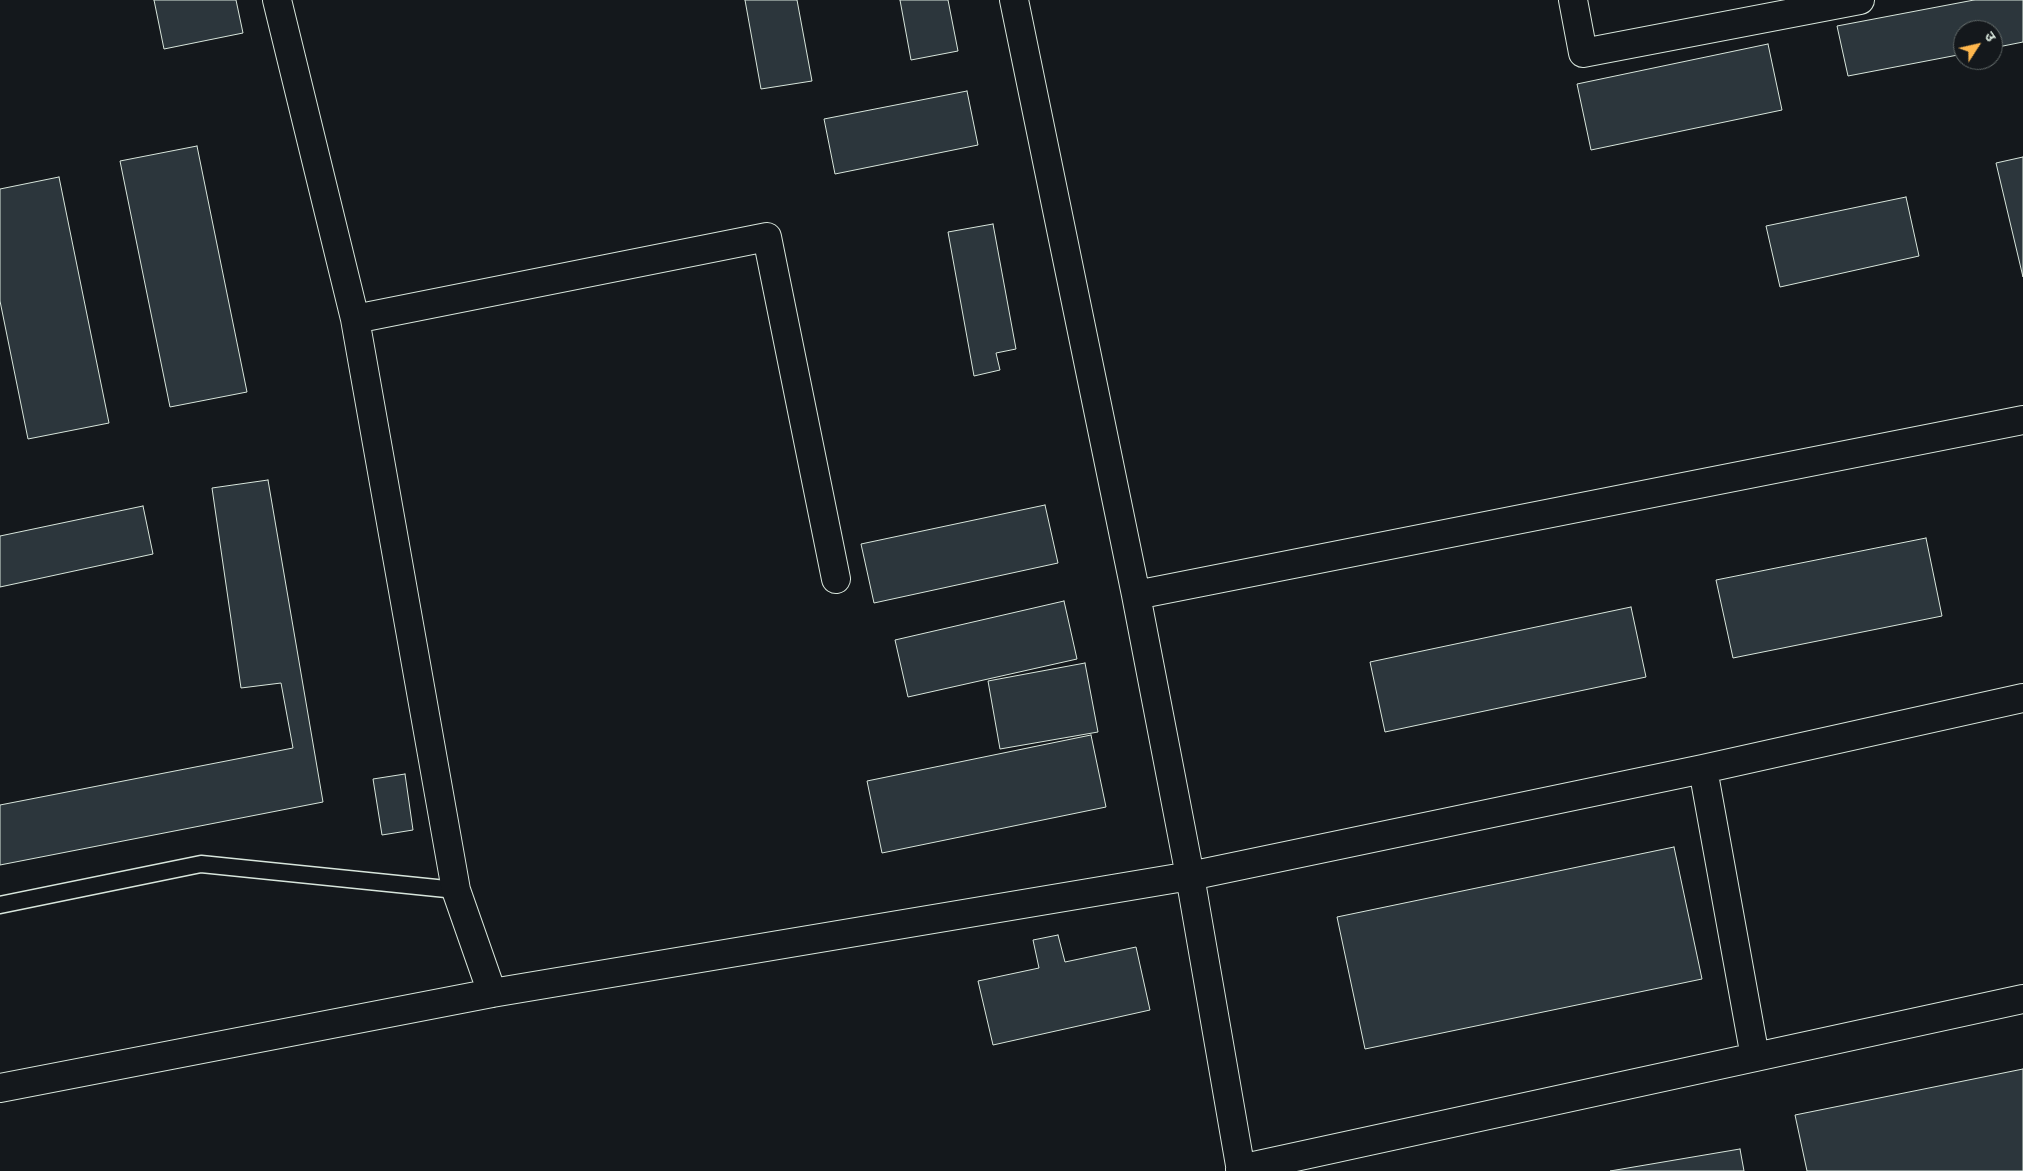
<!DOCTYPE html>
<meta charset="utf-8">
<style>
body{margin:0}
#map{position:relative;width:2023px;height:1171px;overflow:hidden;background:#14181c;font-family:"Times New Roman","Noto Sans Devanagari",serif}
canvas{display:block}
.north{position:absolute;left:1953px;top:20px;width:50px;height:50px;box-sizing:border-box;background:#14181c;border:1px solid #626a69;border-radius:50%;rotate:55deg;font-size:14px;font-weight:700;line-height:20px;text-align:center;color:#d8e6dc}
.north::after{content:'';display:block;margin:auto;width:18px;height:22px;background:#ffb74d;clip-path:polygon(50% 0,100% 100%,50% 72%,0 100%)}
</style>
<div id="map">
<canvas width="2023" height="1171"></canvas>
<div class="north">उ</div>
</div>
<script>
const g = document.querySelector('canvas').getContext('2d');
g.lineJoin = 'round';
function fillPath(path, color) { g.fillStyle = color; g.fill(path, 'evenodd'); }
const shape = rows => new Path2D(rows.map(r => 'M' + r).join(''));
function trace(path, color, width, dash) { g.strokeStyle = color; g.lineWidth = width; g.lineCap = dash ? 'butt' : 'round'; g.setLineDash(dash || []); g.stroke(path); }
const building = shape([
 [154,0,236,0,243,33,164,49,154,0],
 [745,0,797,0,812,81,761,89,745,0],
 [900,0,948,0,958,51,911,60,900,0],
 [1974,0,2023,0,2023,42,1993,48,1993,30,1963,30,1963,54,1848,76,1837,26,1974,0],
 [1768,44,1782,110,1591,150,1577,84,1768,44],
 [967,91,978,145,835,174,824,119,967,91],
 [197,146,247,392,170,407,120,161,197,146],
 [2023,157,2023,277,1996,163,2023,157],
 [59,177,109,423,28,439,0,301,0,189,59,177],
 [1906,197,1919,256,1780,287,1766,226,1906,197],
 [993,224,1016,349,996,353,1000,370,974,376,948,232,993,224],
 [268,480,323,802,0,865,0,805,293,748,281,683,241,688,212,488,268,480],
 [1045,505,1058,563,874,603,861,544,1045,505],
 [143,506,153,554,0,587,0,536,143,506],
 [1926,538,1942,616,1733,658,1716,580,1926,538],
 [1064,601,1077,659,908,697,895,640,1064,601],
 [1631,607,1646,677,1385,732,1370,662,1631,607],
 [1085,663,1098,732,1000,749,988,681,1085,663],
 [1091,735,1106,807,882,853,867,781,1091,735],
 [405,774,413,830,382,835,373,779,405,774],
 [1674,847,1702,979,1365,1049,1337,917,1674,847],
 [1058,935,1065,962,1136,947,1150,1010,993,1045,978,981,1039,968,1033,940,1058,935],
 [2023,1069,2023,1171,1807,1171,1795,1115,2023,1069],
 [1740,1149,1744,1171,1610,1171,1740,1149]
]);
fillPath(building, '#2c363c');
trace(building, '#d8e6dc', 1);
const service = shape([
 [0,905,201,864,456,890]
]);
const minor = shape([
 [277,0,355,319,456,890,492,993],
 [1014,0,1136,595,1190,876,1241,1171],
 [1573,0,1583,53,1860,0],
 [355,319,767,237,836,579],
 [1136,595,2023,420],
 [1703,769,1755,1057],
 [0,1088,492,993,1190,876,1703,769,2023,698],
 [1240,1169,2023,999]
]);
trace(service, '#d8e6dc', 19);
trace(minor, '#d8e6dc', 30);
trace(service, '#14181c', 16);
trace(minor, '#14181c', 28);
</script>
